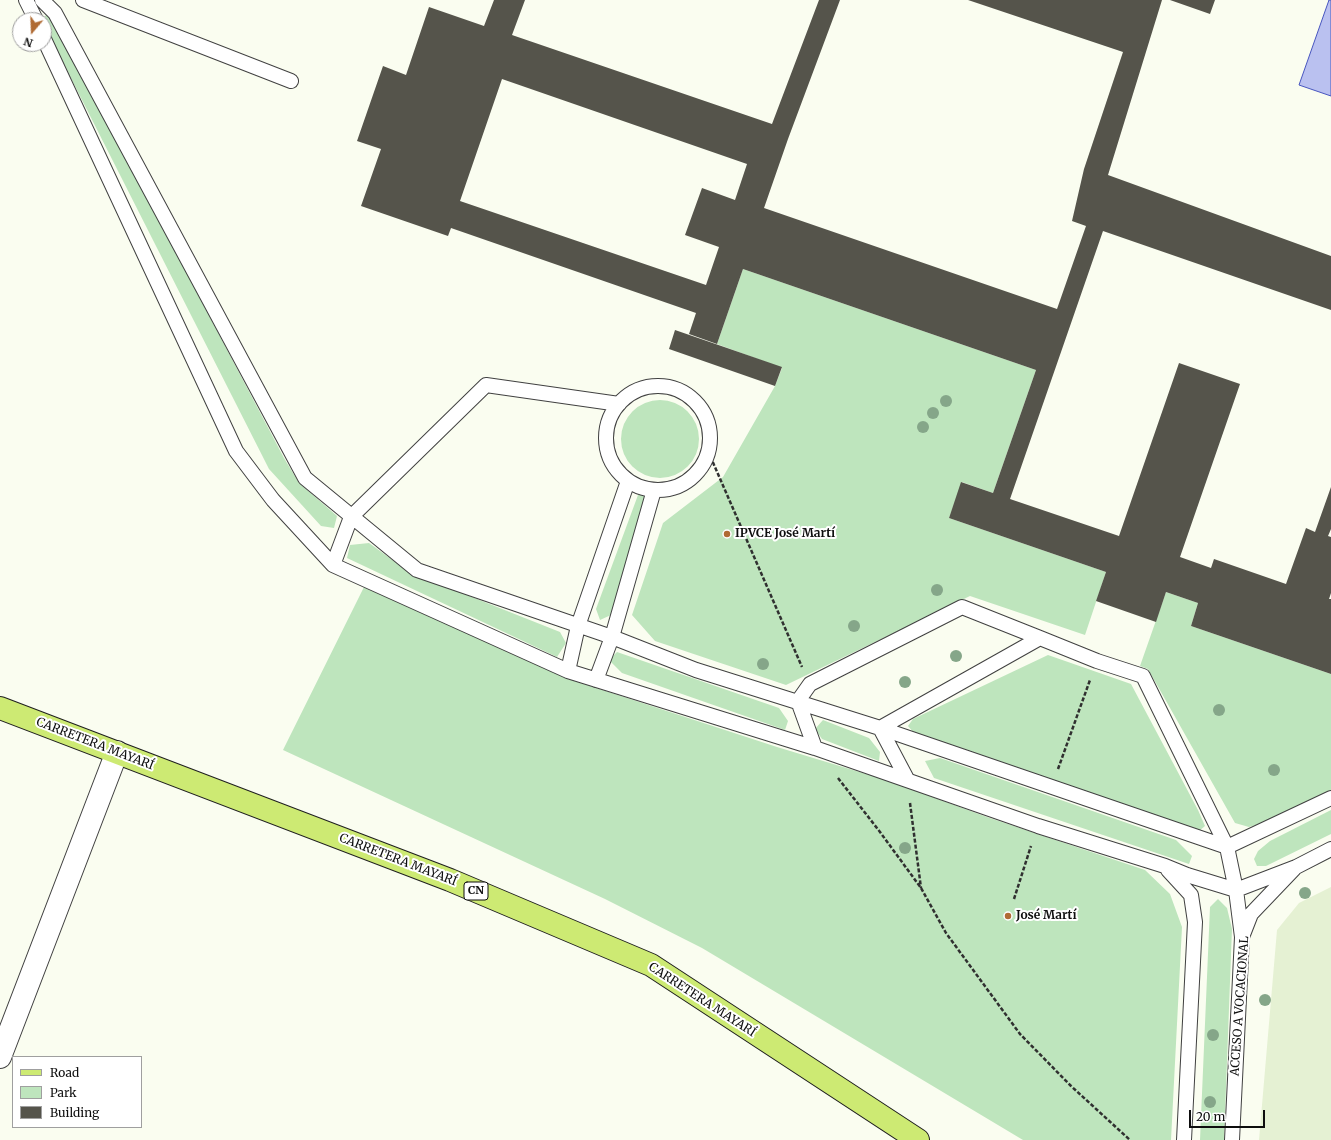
<!DOCTYPE html>
<meta charset="utf-8">
<style>
body{margin:0}
#map{position:relative;width:1331px;height:1140px;overflow:hidden;background:#fafdf0;font-family:Merriweather,serif}
canvas{display:block}
.legend{position:absolute;left:12px;top:1056px;width:130px;height:72px;box-sizing:border-box;background:#fff;border:1px solid #9f9f9f;margin:0;padding:5px 7px;list-style:none;font-size:12px;color:#0e0e0e}
.legend li{display:flex;align-items:center;gap:8px;height:20px}
.legend b{width:20px;border:1px solid #9f9f9f}
.north{position:absolute;left:12px;top:12px;width:40px;height:40px;box-sizing:border-box;background:#fff;border:1px solid #9f9f9f;border-radius:50%;rotate:199deg;font-size:11px;font-weight:700;line-height:16px;text-align:center;color:#0e0e0e}
.north::after{content:'';display:block;margin:auto;width:14px;height:18px;background:#b06b34;clip-path:polygon(50% 0,100% 100%,50% 72%,0 100%)}
.scale{position:absolute;left:1189px;top:1110px;width:76px;height:18px;box-sizing:border-box;border:2px solid #0e0e0e;border-top:0;padding-left:5px;font-size:12px;line-height:14px;white-space:nowrap;color:#0e0e0e;-webkit-text-stroke:3px #fff;paint-order:stroke}
</style>
<div id="map">
<canvas width="1331" height="1140"></canvas>
<ul class="legend">
<li><b style="height:5px;background:#cdea73"></b>Road</li>
<li><b style="height:11px;background:#bee5bd"></b>Park</li>
<li><b style="height:11px;background:#55544b"></b>Building</li>
</ul>
<div class="north">N</div>
<div class="scale">20 m</div>
</div>
<script>
const g = document.querySelector('canvas').getContext('2d');
g.lineJoin = 'round';
function fillPath(path, color) { g.fillStyle = color; g.fill(path, 'evenodd'); }
const shape = rows => new Path2D(rows.map(r => 'M' + r).join(''));
function trace(path, color, width, dash) { g.strokeStyle = color; g.lineWidth = width; g.lineCap = dash ? 'butt' : 'round'; g.setLineDash(dash || []); g.stroke(path); }
function write(font, color, halo, rows, align = 'center') {
  g.font = font + ' Merriweather,serif'; g.lineWidth = 4; g.setLineDash([]); g.textBaseline = 'middle'; g.strokeStyle = halo; g.fillStyle = color; for (const [text, x, y, turn = 0] of rows) {
    g.save(); g.translate(x, y); g.rotate((+turn || 0) * Math.PI / 180); g.textAlign = isNaN(turn) ? turn : align; if (halo) g.strokeText(text, 0, 0); g.fillText(text, 0, 0); g.restore();
  }
}
fillPath(shape([
 [1331,887,1331,1140,1259,1140,1277,930,1299,903]
]), '#e5f1d3');
fillPath(shape([
 [46,15,54,21,284,458,299,483,337,516,334,528,321,526,269,469,44,25,44,20,42,20],
 [743,269,1036,370,993,493,962,482,949,518,1106,572,1085,635,970,596,786,685,655,641,632,615,663,523,723,477,775,386,782,368,717,344],
 '621 439a39 39 0 1 1 78 0a39 39 0 1 1-78 0Z',
 [645,493,649,495,611,615,600,620,596,609,638,495],
 [369,543,409,572,560,632,566,643,557,657,347,558,350,545],
 [364,587,572,680,777,747,886,780,987,817,1145,870,1170,894,1182,927,1171,1140,1023,1140,702,948,605,899,283,750],
 [1166,592,1198,603,1191,626,1331,674,1331,790,1269,821,1249,827,1235,823,1148,669,1140,666],
 [617,652,779,708,788,721,785,730,622,673,609,660],
 [1048,655,1131,684,1198,810,1205,826,1199,831,914,733,908,726,913,719],
 [823,720,869,738,880,752,879,761,822,739,815,729],
 [940,758,1176,840,1192,856,1189,864,934,778,925,761],
 [1331,810,1331,834,1266,866,1257,866,1254,859,1258,851,1270,841],
 [1218,899,1227,908,1232,929,1224,1140,1200,1140,1210,907]
]), '#bee5bd');
const water = shape([
 [1329,0,1331,0,1331,96,1299,85,1329,0]
]);
fillPath(water, '#bac1f0');
trace(water, '#4856bf', 1);
fillPath(shape([
 [494,0,525,0,512,35,772,124,819,0,840,0,788,139,764,208,1057,309,1086,226,1072,221,1084,169,1123,52,968,0,1162,0,1108,175,1331,256,1331,310,1103,231,1010,499,1119,536,1179,363,1240,384,1180,557,1211,568,1214,559,1286,584,1306,528,1315,532,1331,487,1331,529,1328,536,1331,537,1331,593,1329,599,1331,599,1331,674,1191,626,1198,603,1166,592,1156,622,1096,601,1106,572,949,518,961,482,993,493,1036,370,743,269,717,344,689,334,696,313,451,228,448,236,361,206,381,149,357,141,383,66,406,75,429,7,484,26],
 [502,79,747,164,735,200,702,188,685,235,719,247,706,285,460,201],
 [1170,0,1215,0,1210,14],
 [675,330,782,367,775,386,669,349]
]), '#55544b');
const lane = shape([
 [26,0,36,20],
 [42,0,55,13,305,478,417,570,612,637,696,670,880,728,1227,847,1331,798],
 [83,0,291,81],
 [44,39,236,451,273,500,333,565,568,671,815,748,1038,826,1165,866,1187,875,1236,890,1296,867,1331,849],
 '606 438a52 52 0 1 1 104 0a52 52 0 1 1-104 0Z',
 [333,565,351,517,486,385,619,404],
 [568,671,578,626,628,481],
 [596,680,612,637,654,490],
 [815,748,798,701,810,684,962,607,1040,638],
 [907,779,880,728,1040,638,1097,661,1143,676,1227,847,1236,890,1242,937],
 [1168,870,1191,895,1195,922,1184,1140],
 [1232,1140,1242,937,1251,914,1294,869]
]);
const street = shape([
 [0,1057,117,752]
]);
const primary = shape([
 [0,708,450,880,651,965,918,1140]
]);
trace(lane, '#414141', 16);
trace(street, '#414141', 24);
trace(primary, '#1f1f1f', 24);
trace(shape([
 [708,451,802,667],
 [1058,769,1090,680],
 [838,778,880,832,921,888,946,933,1020,1034,1071,1086,1130,1140],
 [910,803,921,888],
 [1014,899,1031,846]
]), '#303030', 2.5, [4, 2]);
trace(lane, '#fff', 14);
trace(street, '#fff', 22);
trace(primary, '#cdea73', 22);
g.fillStyle = '#85a689';
for (const [x, y] of [
 [946,401],
 [933,413],
 [923,427],
 [937,590],
 [854,626],
 [956,656],
 [763,664],
 [905,682],
 [1219,710],
 [1274,770],
 [905,848],
 [1305,893],
 [1265,1000],
 [1213,1035],
 [1210,1102]
]) { g.beginPath(); g.arc(x, y, 6, 0, 2 * Math.PI); g.fill(); }
for (const [x, y, r, color] of [
 [727,534,4,"#b06b34"],
 [1008,916,4,"#b06b34"]
]) { const dot = new Path2D(); dot.arc(x, y, r, 0, 2 * Math.PI); g.fillStyle = color; g.fill(dot); trace(dot, '#fff', 1.5); }
for (const [x, y, w] of [
 [476,891,24]
]) { const box = new Path2D(); box.roundRect(x - w / 2, y - 9, w, 18, 3); g.fillStyle = '#fff'; g.fill(box); trace(box, '#0e0e0e', 1); }
write('bold 11px', '#0e0e0e', null, [
 ["CN",476,891]
]);
write('bold 12px', '#0e0e0e', '#fff', [
 ["IPVCE José Martí",735,534],
 ["José Martí",1016,916]
], 'left');
write('12px', '#0e0e0e', '#fff', [
 ["CARRETERA MAYARÍ",95,744,21],
 ["CARRETERA MAYARÍ",398,860,21],
 ["CARRETERA MAYARÍ",702,1000,33],
 ["ACCESO A VOCACIONAL",1240,1006,-86]
]);
</script>
